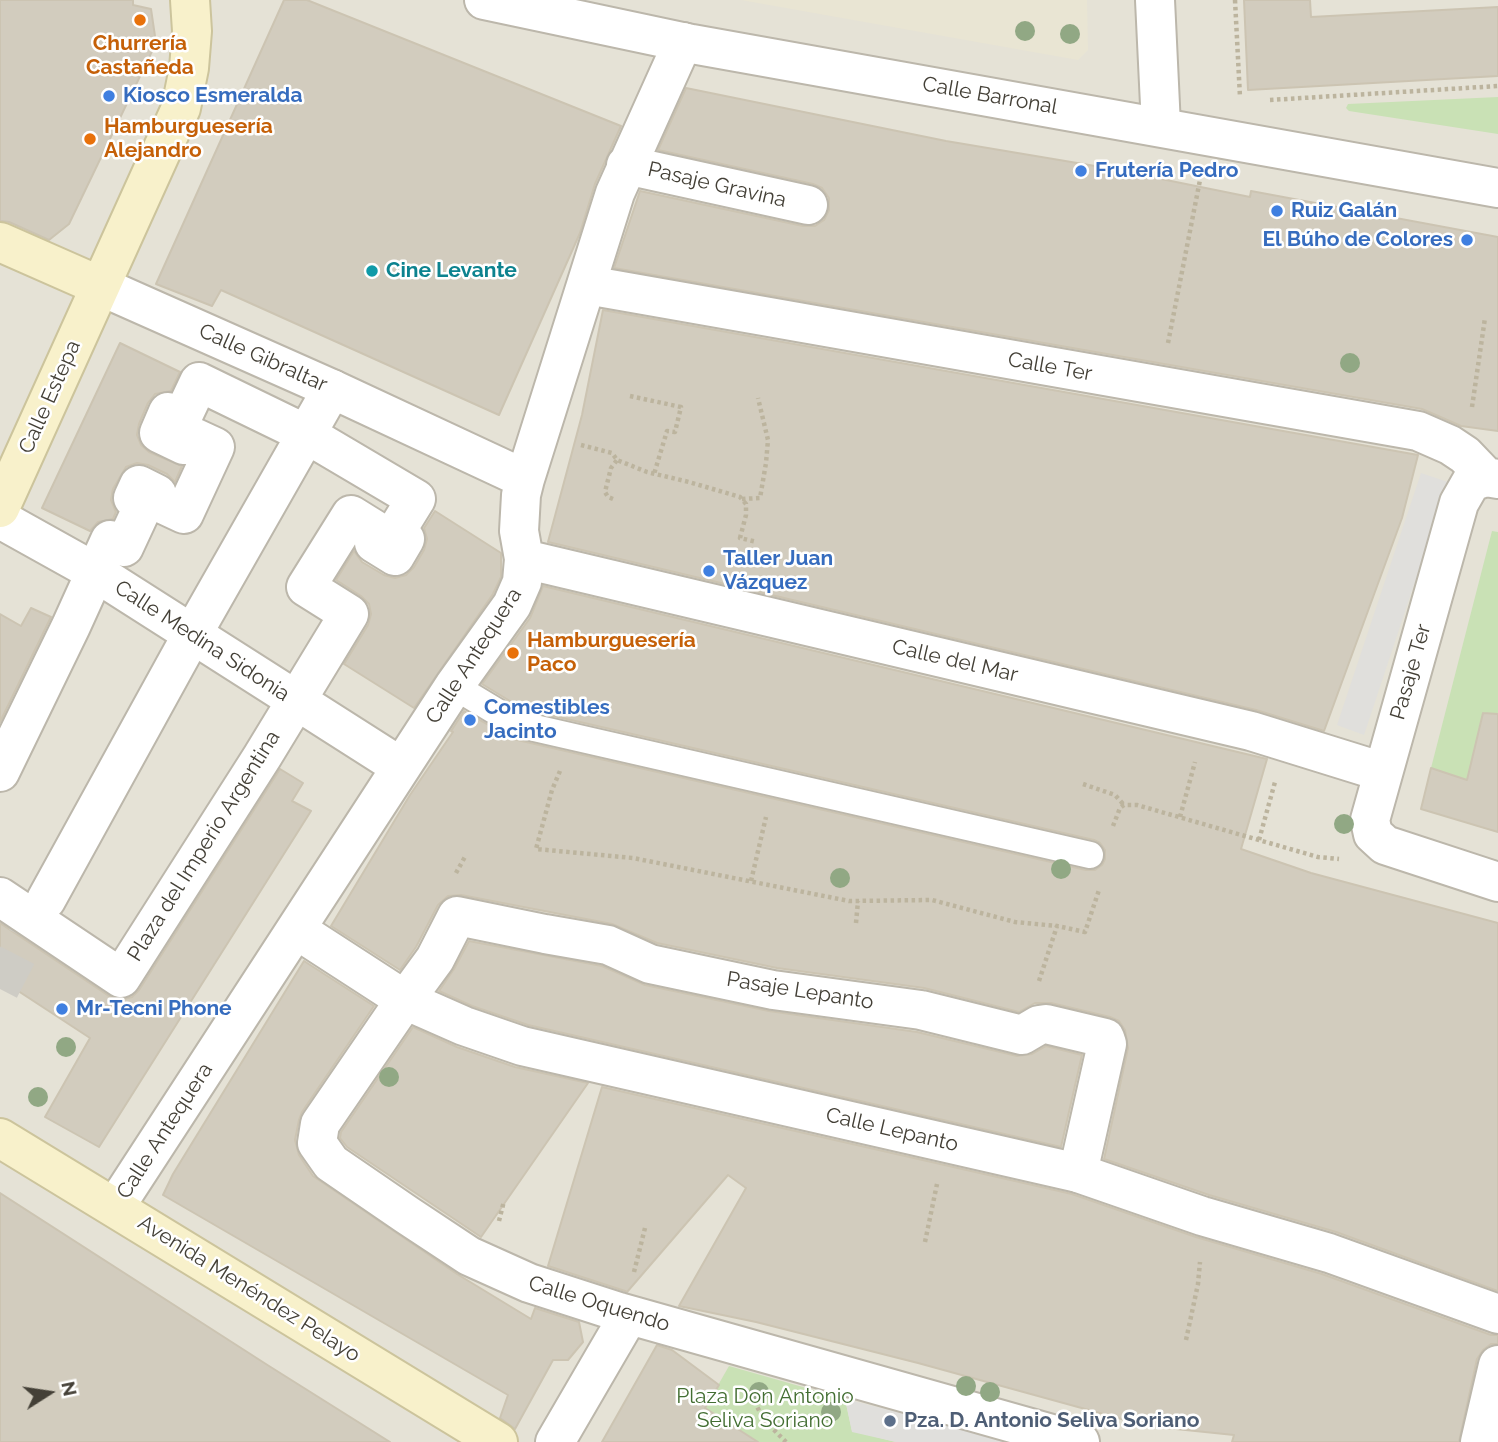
<!DOCTYPE html>
<meta charset="utf-8">
<style>
body{margin:0}
#map{position:relative;width:1498px;height:1442px;overflow:hidden;background:#f1efe8;font-family:Raleway,sans-serif}
canvas{display:block}
.north{position:absolute;left:14px;top:1358px;width:70px;height:70px;-webkit-text-stroke:5px #fff;paint-order:stroke;rotate:78deg;font-size:19px;font-weight:700;line-height:28px;text-align:center;color:#444037}
.north::after{content:'';display:block;margin:auto;width:24px;height:32px;background:#444037;clip-path:polygon(50% 0,100% 100%,50% 72%,0 100%)}
</style>
<div id="map">
<canvas width="1498" height="1442"></canvas>
<div class="north">N</div>
</div>
<script>
const g = document.querySelector('canvas').getContext('2d');
g.lineJoin = 'round';
function fillPath(path, color) { g.fillStyle = color; g.fill(path, 'evenodd'); }
const shape = rows => new Path2D(rows.map(r => 'M' + r).join(''));
function trace(path, color, width, dash) { g.strokeStyle = color; g.lineWidth = width; g.lineCap = dash ? 'butt' : 'round'; g.setLineDash(dash || []); g.stroke(path); }
function write(font, color, halo, rows, align = 'center') {
  g.font = font + ' Raleway,sans-serif'; g.lineWidth = 5; g.setLineDash([]); g.textBaseline = 'middle'; g.strokeStyle = halo; g.fillStyle = color; for (const [text, x, y, turn = 0] of rows) {
    g.save(); g.translate(x, y); g.rotate((+turn || 0) * Math.PI / 180); g.textAlign = isNaN(turn) ? turn : align; if (halo) g.strokeText(text, 0, 0); g.fillText(text, 0, 0); g.restore();
  }
}
fillPath(shape([
 [0,0,1498,0,1498,1442,0,1442]
]), '#e5e2d6');
fillPath(shape([
 [741,0,1087,0,1088,50,1078,60]
]), '#e9e5d3');
fillPath(shape([
 [1498,97,1498,134,1349,111,1346,108,1348,104],
 [1492,531,1498,532,1498,827,1496,832,1470,824,1485,771,1467,780,1431,768],
 [729,1366,845,1399,852,1431,896,1442,758,1442,705,1408]
]), '#c9e1b5');
fillPath(shape([
 [1421,473,1448,482,1364,735,1337,725],
 [845,1399,1016,1442,896,1442,852,1432]
]), '#e0dfdc');
const building = shape([
 [0,0,133,0,133,5,151,9,156,43,69,224,49,240,9,222,0,221,0,0],
 [284,0,307,0,621,126,595,184,580,233,499,415,221,290,212,306,156,284,284,0],
 [1244,0,1310,0,1311,17,1498,7,1498,76,1248,90,1244,0],
 [686,88,946,141,1107,168,1250,197,1251,191,1498,237,1498,431,1461,426,1422,409,614,268,640,191,803,226,815,226,824,220,829,210,829,198,822,188,813,184,658,150,686,88],
 [603,310,1418,455,1402,518,1324,731,1256,710,548,542,582,415,603,310],
 [120,343,180,372,171,391,155,394,148,403,139,424,137,435,141,445,149,452,182,466,175,482,167,474,148,465,137,463,126,467,113,489,111,500,116,512,113,519,98,522,90,531,42,508,120,343],
 [435,511,501,553,501,577,493,594,414,708,344,664,368,625,371,614,369,604,361,596,336,580,354,551,362,562,384,575,395,578,406,575,414,567,424,550,427,539,424,528,435,511],
 [543,586,1267,759,1241,849,1311,873,1498,923,1498,1291,1336,1232,1209,1195,1104,1159,1128,1048,1125,1030,1119,1021,1110,1017,1051,1003,1035,1003,1019,1012,924,988,777,968,657,943,612,924,461,895,448,896,438,905,416,947,400,970,331,926,410,795,453,732,451,731,464,711,513,739,1086,870,1095,870,1102,865,1105,859,1105,850,1100,843,1094,840,523,709,482,684,530,618,543,586],
 [31,608,51,617,0,722,0,614,21,626,31,608],
 [1483,713,1498,714,1498,832,1421,809,1431,768,1467,780,1483,713],
 [280,769,303,783,292,801,311,811,99,1147,45,1117,90,1038,0,979,0,923,109,996,120,1000,132,997,139,990,280,769],
 [469,941,602,966,645,985,769,1011,917,1032,1017,1056,1032,1054,1046,1046,1082,1055,1061,1147,528,1025,472,1006,439,991,454,969,469,941],
 [304,961,374,1006,302,1112,299,1120,295,1140,299,1155,313,1176,457,1274,531,1319,535,1308,579,1322,583,1342,568,1360,553,1360,515,1429,500,1418,508,1395,163,1195,173,1174,304,961],
 [413,1027,457,1047,515,1067,588,1083,481,1237,347,1147,340,1138,341,1132,413,1027],
 [602,1087,1072,1194,1196,1237,1322,1274,1491,1335,1498,1335,1498,1344,1491,1344,1483,1350,1477,1359,1459,1442,1232,1442,1234,1435,1147,1426,918,1363,756,1322,679,1306,746,1188,728,1175,627,1292,625,1291,548,1266,602,1087],
 [0,1193,269,1366,390,1442,0,1442,0,1193],
 [657,1345,672,1350,719,1385,705,1408,758,1442,602,1442,657,1345]
]);
fillPath(building, '#d2ccbe');
trace(building, '#ccc4b2', 2);
trace(shape([
 [0,989,46,900]
]), '#ceccc5', 38, [38, 19]);
const service = shape([
 [454,686,517,724,1090,855]
]);
const pedestrian = shape([
 [0,772,71,626,110,540,124,547,144,504,133,498,139,485,157,494,154,500,184,514,215,447,189,435,184,445,159,433,168,412,182,418,199,382,306,434,416,499,395,533,405,539,395,556,374,543,380,533,351,515,306,587,349,614,262,757,121,978,0,897],
 [46,900,193,633,332,389],
 [405,1000,435,959,457,916,545,934,608,945,650,964,773,990,921,1010,1022,1035,1039,1025,1046,1024,1105,1038,1107,1044,1078,1173],
 [1480,1442,1498,1365]
]);
const minor = shape([
 [1155,0,1161,126],
 [626,165,808,205],
 [587,285,1418,431,1450,445,1465,455,1486,477],
 [100,286,332,389,525,479],
 [1498,479,1486,477,1471,482,1459,503,1370,820,1373,834,1385,845,1498,882],
 [0,519,95,572,401,767],
 [524,559,1251,731,1383,772],
 [297,930,405,1000,464,1026,522,1046,1078,1173,1202,1216,1329,1253,1498,1314],
 [405,1000,320,1124,317,1143,331,1163,407,1215,469,1256,529,1283,619,1312,1080,1442],
 [115,1207,454,686,512,605,522,582,524,559,519,531,521,495,525,479,615,193,683,42],
 [555,1442,629,1315]
]);
const tertiary = shape([
 [484,0,692,44,1498,188]
]);
const secondary = shape([
 [0,242,100,286],
 [0,508,181,108,189,68,192,31,190,0],
 [0,1138,498,1442]
]);
trace(service, '#bcb7ab', 30);
trace(pedestrian, '#bcb7ab', 42);
trace(minor, '#bcb7ab', 42);
trace(tertiary, '#bcb7ab', 42);
trace(secondary, '#ccc49c', 42);
trace(shape([
 [1235,0,1240,97],
 [1270,100,1498,86],
 [1168,343,1200,180],
 [630,396,681,407,675,432,667,431,654,474],
 [1472,407,1485,318],
 [581,445,612,453,617,460,647,472,689,482,740,497,746,504,746,515,740,538,757,542],
 [613,499,608,497,605,492,611,468,617,460],
 [742,499,760,498,766,463,768,440,758,398],
 [560,771,552,790,536,849,633,858,849,901,932,900,1015,922,1057,926],
 [1083,784,1115,795,1124,805],
 [1180,817,1195,762],
 [1113,826,1120,808,1124,805,1137,805,1318,857,1339,859],
 [1259,840,1275,782],
 [456,873,466,855],
 [751,881,766,817],
 [856,923,858,901],
 [1039,981,1057,926,1085,932,1099,890],
 [499,1221,504,1201],
 [925,1242,937,1184],
 [634,1272,645,1228],
 [1186,1340,1198,1284,1200,1262],
 [751,1395,764,1420,786,1442]
]), '#bcb49e', 4.5, [3.5, 3.5]);
trace(service, '#fff', 26);
trace(pedestrian, '#fff', 38);
trace(minor, '#fff', 38);
trace(tertiary, '#fff', 38);
trace(secondary, '#f8f1cb', 38);
g.fillStyle = '#91a884';
for (const [x, y] of [
 [1025,31],
 [1070,34],
 [1350,363],
 [1344,824],
 [1061,869],
 [840,878],
 [66,1047],
 [389,1077],
 [38,1097],
 [966,1386],
 [759,1392],
 [990,1392],
 [831,1412]
]) { g.beginPath(); g.arc(x, y, 10, 0, 2 * Math.PI); g.fill(); }
for (const [x, y, r, color] of [
 [140,20,7,"#e8710a"],
 [109,96,7,"#3f7fe0"],
 [90,139,7,"#e8710a"],
 [1081,171,7,"#3f7fe0"],
 [1277,211,7,"#3f7fe0"],
 [1467,240,7,"#3f7fe0"],
 [372,271,7,"#0f9aa8"],
 [709,571,7,"#3f7fe0"],
 [513,653,7,"#e8710a"],
 [470,720,7,"#3f7fe0"],
 [62,1009,7,"#3f7fe0"],
 [890,1421,7,"#5c6f8a"]
]) { const dot = new Path2D(); dot.arc(x, y, r, 0, 2 * Math.PI); g.fillStyle = color; g.fill(dot); trace(dot, '#fff', 2.5); }
write('bold 21px', '#c56008', '#fff', [
 ["Churrería",140,44,"center"],
 ["Castañeda",140,68,"center"],
 ["Hamburguesería",104,127],
 ["Alejandro",104,151],
 ["Hamburguesería",527,641],
 ["Paco",527,665]
], 'left');
write('bold 21px', '#366cbe', '#fff', [
 ["Kiosco Esmeralda",123,96],
 ["Frutería Pedro",1095,171],
 ["Ruiz Galán",1291,211],
 ["El Búho de Colores",1453,240,"right"],
 ["Taller Juan",723,559],
 ["Vázquez",723,583],
 ["Comestibles",484,708],
 ["Jacinto",484,732],
 ["Mr-Tecni Phone",76,1009]
], 'left');
write('21px', '#444037', '#fff', [
 ["Calle Barronal",990,96,10],
 ["Pasaje Gravina",717,185,13],
 ["Calle Gibraltar",263,358,24],
 ["Calle Ter",1050,367,10],
 ["Calle Estepa",50,397,-66],
 ["Calle Medina Sidonia",202,641,33],
 ["Calle Antequera",474,656,-57],
 ["Calle del Mar",955,661,13],
 ["Pasaje Ter",1411,672,-74],
 ["Plaza del Imperio Argentina",204,846,-58],
 ["Pasaje Lepanto",800,991,9],
 ["Calle Lepanto",892,1130,13],
 ["Calle Antequera",165,1131,-57],
 ["Avenida Menéndez Pelayo",249,1289,32],
 ["Calle Oquendo",599,1304,17]
]);
write('bold 21px', '#0d838f', '#fff', [
 ["Cine Levante",386,271]
], 'left');
write('21px', '#436e32', '#fff', [
 ["Plaza Don Antonio",765,1397],
 ["Seliva Soriano",765,1421]
]);
write('bold 21px', '#4e5e75', '#fff', [
 ["Pza. D. Antonio Seliva Soriano",904,1421]
], 'left');
</script>
